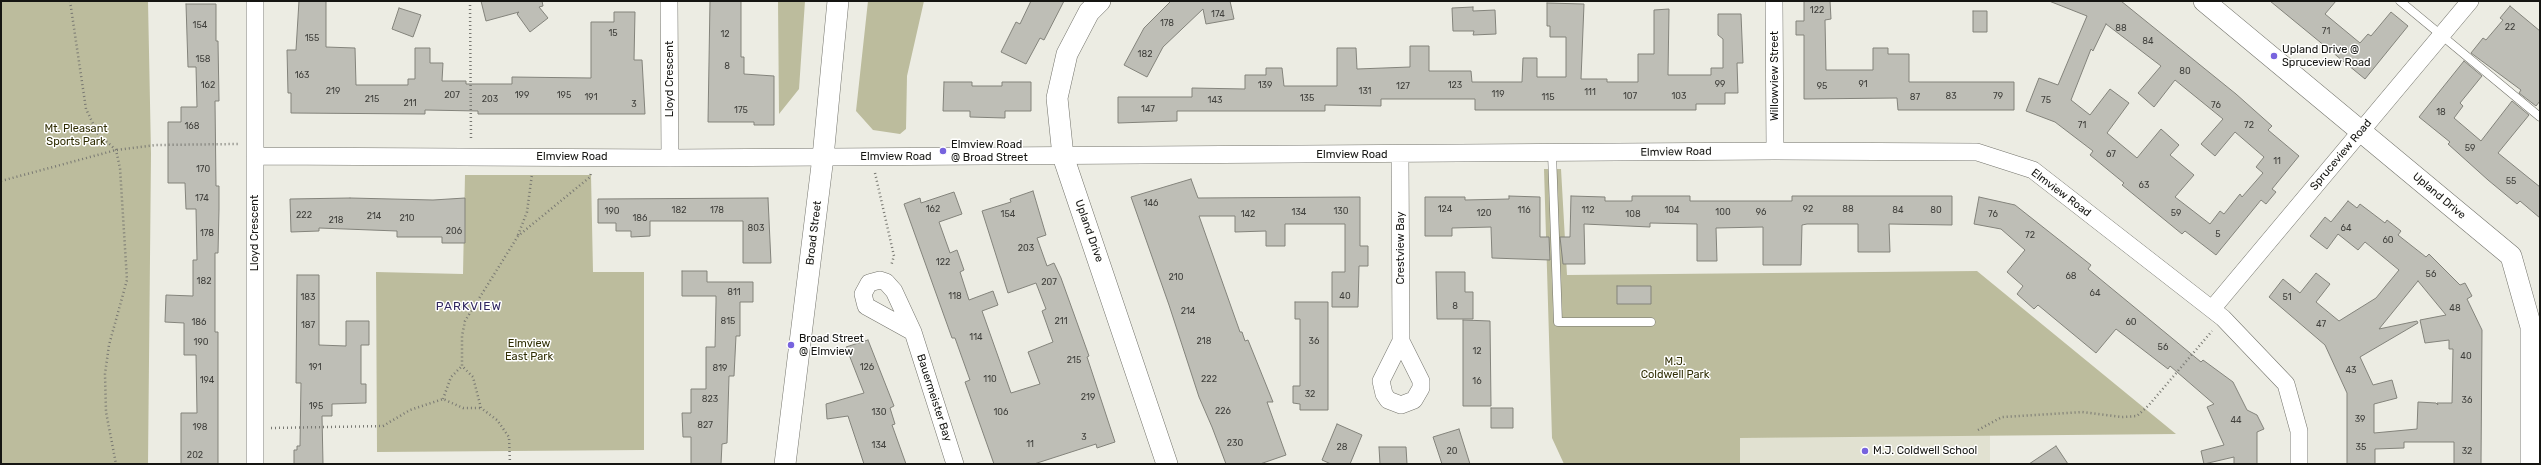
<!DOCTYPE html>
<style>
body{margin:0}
#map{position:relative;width:2541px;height:465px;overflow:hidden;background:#ecece3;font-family:Rubik,sans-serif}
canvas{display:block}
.frame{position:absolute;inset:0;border:2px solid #151512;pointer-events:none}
</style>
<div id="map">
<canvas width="2541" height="465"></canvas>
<div class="frame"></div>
</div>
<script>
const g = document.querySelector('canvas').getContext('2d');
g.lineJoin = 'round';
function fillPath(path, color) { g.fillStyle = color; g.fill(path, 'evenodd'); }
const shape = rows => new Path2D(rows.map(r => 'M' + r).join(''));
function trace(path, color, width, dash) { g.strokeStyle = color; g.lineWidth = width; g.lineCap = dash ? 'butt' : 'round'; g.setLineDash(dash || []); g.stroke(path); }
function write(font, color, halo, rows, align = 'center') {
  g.font = font + ' Rubik,sans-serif'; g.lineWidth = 3; g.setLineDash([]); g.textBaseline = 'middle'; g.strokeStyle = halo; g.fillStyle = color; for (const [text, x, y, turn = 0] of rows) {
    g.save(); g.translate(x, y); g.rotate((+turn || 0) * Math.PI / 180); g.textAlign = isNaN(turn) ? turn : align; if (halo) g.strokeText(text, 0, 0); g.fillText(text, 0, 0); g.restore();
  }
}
fillPath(shape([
 [1990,434,1990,464,1740,464,1740,438]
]), '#e1e1d1');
fillPath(shape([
 [1,1,148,1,151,154,148,464,1,464],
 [778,1,805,1,799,89,779,114],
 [868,1,924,1,907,76,906,129,900,134,873,130,856,111],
 [1544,169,1561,169,1567,275,1977,271,2176,434,1740,438,1740,464,1564,464,1552,438],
 [465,175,591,175,593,272,644,272,644,450,377,452,376,272,463,274]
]), '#bcbc9d');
const building = shape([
 [299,1,326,1,326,47,355,48,356,85,408,85,408,79,415,79,415,48,430,48,430,63,443,63,442,81,466,81,466,84,512,84,512,77,591,78,591,22,614,22,614,12,635,12,634,60,642,60,645,114,478,114,478,111,425,110,425,114,291,113,291,93,288,93,287,50,296,50,299,1],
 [481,1,542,1,543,6,539,7,548,18,530,32,517,14,519,12,486,21,481,1],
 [710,1,741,1,741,57,744,57,744,74,774,76,774,125,754,125,754,122,708,122,710,1],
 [1031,1,1064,1,1044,40,1040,38,1026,64,1001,52,1016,22,1020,24,1031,1],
 [1171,1,1230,1,1234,19,1206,24,1203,9,1163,47,1147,77,1124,65,1144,28,1171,1],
 [1804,1,1830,1,1831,19,1825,20,1826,70,1873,70,1873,48,1888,48,1888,54,1909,54,1909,82,2014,82,2014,110,1898,110,1897,98,1804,99,1804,35,1796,35,1796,21,1804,21,1804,1],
 [2049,1,2121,1,2236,94,2272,126,2268,130,2299,156,2272,189,2276,192,2266,204,2261,200,2216,255,2185,231,2182,234,2122,185,2124,183,2090,155,2093,151,2055,122,2026,111,2039,78,2058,85,2087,16,2049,1],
 [2106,24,2161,66,2138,93,2154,107,2175,80,2223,119,2201,144,2215,156,2235,132,2264,157,2256,167,2263,173,2242,197,2240,194,2224,214,2220,211,2210,224,2175,197,2194,175,2170,155,2179,145,2161,129,2137,158,2107,133,2129,103,2110,89,2090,115,2071,100,2091,49,2093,51,2106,24],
 [2270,1,2336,1,2325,14,2360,43,2368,34,2371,36,2391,12,2408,26,2365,79,2270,1],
 [1547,3,1584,4,1581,79,1607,79,1607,82,1638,82,1638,54,1654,54,1654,10,1669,9,1668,75,1711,75,1711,68,1723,68,1723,39,1718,35,1718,14,1741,14,1743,63,1737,63,1738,93,1725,93,1725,104,1696,104,1696,110,1475,110,1475,99,1381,99,1381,106,1325,105,1325,111,1177,111,1177,121,1118,123,1118,97,1192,97,1192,88,1245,89,1245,75,1266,75,1266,68,1282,68,1284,86,1337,86,1337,48,1356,48,1357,69,1410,67,1410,46,1429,46,1429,71,1471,71,1472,82,1522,82,1523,58,1537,58,1537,77,1566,77,1566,37,1550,37,1550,26,1547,26,1547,3],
 [186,4,216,4,216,41,218,41,219,101,215,101,216,186,219,186,219,209,218,253,215,253,215,332,218,332,218,464,181,464,181,413,197,413,196,355,184,355,184,323,165,322,166,295,193,296,193,260,197,260,196,209,186,209,185,183,168,183,168,122,181,122,181,107,197,107,196,67,188,67,186,4],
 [2510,6,2540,31,2540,101,2536,106,2519,93,2521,90,2471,53,2483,38,2486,40,2503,20,2500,18,2510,6],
 [1473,7,1473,11,1495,10,1496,34,1473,35,1474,31,1453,31,1452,8,1473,7],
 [399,8,421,15,413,37,392,29,399,8],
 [1973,11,1987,11,1987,32,1973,32,1973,11],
 [2464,61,2482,76,2460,103,2463,106,2454,118,2481,141,2512,101,2529,115,2498,153,2540,187,2540,218,2520,201,2517,204,2488,180,2448,144,2450,142,2419,117,2464,61],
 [944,82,972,82,972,86,1002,86,1002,82,1031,82,1031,111,1005,111,1005,118,970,117,970,111,943,111,944,82],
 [1191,179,1198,198,1360,197,1360,246,1368,246,1368,266,1359,266,1358,307,1332,307,1332,272,1345,272,1345,224,1285,224,1285,246,1266,246,1266,231,1235,232,1235,216,1199,216,1240,332,1242,332,1245,341,1248,340,1273,402,1267,402,1286,455,1260,464,1226,464,1212,427,1199,397,1169,305,1131,197,1191,179],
 [1033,191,1046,235,1037,238,1047,266,1054,263,1061,278,1089,356,1087,357,1115,442,1097,448,1096,444,1034,464,994,464,965,382,970,380,955,338,952,338,904,204,920,198,921,203,954,192,962,214,939,222,950,253,957,250,964,270,960,272,969,300,993,291,998,305,982,311,1011,393,1040,384,1028,352,1053,342,1042,311,1046,309,1036,283,1008,293,982,211,1011,202,1010,199,1033,191],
 [1509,196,1540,197,1540,237,1549,237,1550,260,1492,258,1491,227,1452,228,1452,236,1425,236,1425,197,1465,197,1465,200,1509,199,1509,196],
 [1571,196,1605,197,1605,201,1632,201,1632,196,1690,196,1690,201,1792,201,1792,196,1952,196,1952,225,1889,224,1890,252,1858,252,1858,224,1807,224,1802,225,1801,265,1763,265,1763,227,1716,228,1717,261,1697,261,1697,224,1650,223,1650,227,1584,224,1585,264,1563,264,1560,237,1570,237,1571,196],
 [1979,197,2015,205,2091,265,2088,269,2201,362,2203,360,2233,382,2247,410,2257,415,2264,429,2257,432,2257,464,2234,464,2234,457,2204,464,2201,451,2224,445,2207,407,2214,404,2170,366,2168,369,2116,329,2096,353,2038,305,2034,309,2017,294,2023,286,2007,272,2025,250,2001,229,1974,224,1979,197],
 [350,198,433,200,465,198,465,243,442,243,442,237,397,237,397,231,319,228,319,231,291,232,290,199,350,198],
 [768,198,771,263,743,263,743,221,650,221,650,236,631,237,631,231,616,231,616,223,598,223,598,199,768,198],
 [2348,201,2357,208,2360,204,2385,223,2387,220,2401,231,2398,235,2426,257,2429,254,2460,285,2465,283,2472,296,2467,299,2482,330,2481,464,2454,464,2454,442,2404,442,2404,448,2375,449,2375,464,2347,464,2347,393,2325,345,2269,297,2283,279,2300,293,2316,273,2330,284,2316,302,2339,321,2376,298,2399,270,2365,242,2358,250,2338,234,2327,249,2310,236,2325,217,2331,222,2348,201],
 [2418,281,2446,315,2420,320,2425,343,2449,340,2449,349,2453,349,2452,403,2437,403,2438,405,2436,403,2418,402,2417,429,2374,433,2374,404,2397,398,2392,380,2373,385,2360,357,2418,323,2417,321,2379,329,2418,281],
 [682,271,707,271,707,282,753,282,753,302,740,302,740,336,736,336,734,376,729,376,727,443,722,444,721,464,691,464,691,437,683,437,682,413,691,413,691,389,706,389,706,347,715,347,716,302,716,296,682,296,682,271],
 [1436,272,1465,272,1465,292,1473,292,1473,319,1437,319,1436,272],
 [297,275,319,275,319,345,346,346,346,321,369,321,369,345,361,345,361,384,366,384,366,403,332,404,332,416,322,416,323,464,294,464,294,450,297,450,297,446,300,446,301,383,296,383,297,275],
 [1617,286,1651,286,1651,304,1617,304,1617,286],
 [1295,302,1328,302,1328,410,1300,410,1300,404,1293,403,1293,386,1300,386,1300,319,1295,319,1295,302],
 [1463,320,1490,321,1491,406,1463,406,1463,320],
 [868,340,894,406,890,408,895,424,892,425,906,464,864,464,848,416,827,419,826,404,864,393,846,347,868,340],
 [1491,408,1513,408,1513,428,1491,428,1491,408],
 [1337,424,1362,435,1350,464,1331,464,1322,460,1337,424],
 [1459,429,1470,464,1442,464,1433,437,1459,429],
 [2056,446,2068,464,2029,464,2056,446],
 [1379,447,1406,447,1407,464,1380,464,1379,447]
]);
fillPath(building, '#bebeb6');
trace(building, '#83837b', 1);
const service = shape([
 [2400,1,2540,117],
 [1552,153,1558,322,1651,322]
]);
const minor = shape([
 [669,1,670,158],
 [1774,1,1775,151],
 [1400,155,1401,341,1421,381,1421,388,1414,400,1401,405,1388,400,1384,394,1381,381,1401,341],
 [255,156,670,158,1775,151,1977,152,2033,170,2223,318,2286,384,2299,431,2299,464],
 [2212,309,2470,1],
 [913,332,866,306,863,294,869,283,880,280,886,282,894,291,913,332,955,464],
 [255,464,255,1]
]);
const tertiary = shape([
 [1100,1,1089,12,1067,54,1057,98,1063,156,1167,464],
 [2204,1,2511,256,2531,327,2531,464],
 [785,464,823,157,838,1]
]);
trace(service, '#74746c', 9);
trace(minor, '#74746c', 18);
trace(tertiary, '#74746c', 22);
trace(shape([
 [70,1,86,109,98,134,116,150,120,168,127,280,109,345,105,374,106,412,116,464],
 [470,1,471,140],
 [875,173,894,256,891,266],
 [1,181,116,150,156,145,238,144],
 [518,235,527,212,532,174],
 [443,399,451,377,462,366],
 [271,428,383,426,410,410,443,399,463,408,481,408],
 [1978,430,2002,417,2082,412,2122,417,2137,416,2149,405,2212,331],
 [510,464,509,437,497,420,481,408,473,377,462,366,462,336,465,321,518,236,590,177,591,173]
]), '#787872', 2.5, [1, 3]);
trace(service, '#fff', 8);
trace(minor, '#fff', 17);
trace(tertiary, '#fff', 21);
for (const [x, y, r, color] of [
 [2274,56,4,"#7763de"],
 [943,151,4,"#7763de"],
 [791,345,4,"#7763de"],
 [1865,451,4,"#7763de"]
]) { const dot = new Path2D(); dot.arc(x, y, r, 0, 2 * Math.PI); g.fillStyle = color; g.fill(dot); trace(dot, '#fffffe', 1.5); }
write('9px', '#3f3f3b', null, [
 ["122",1817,10],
 ["174",1218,14],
 ["178",1167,23],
 ["154",200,25],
 ["22",2510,27],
 ["88",2121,28],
 ["71",2326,31],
 ["15",613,33],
 ["12",725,34],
 ["155",312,38],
 ["84",2148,41],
 ["182",1145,54],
 ["158",203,59],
 ["8",727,66],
 ["80",2185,71],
 ["163",302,75],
 ["99",1720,84],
 ["91",1863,84],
 ["162",208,85],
 ["139",1265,85],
 ["123",1455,85],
 ["127",1403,86],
 ["95",1822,86],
 ["219",333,91],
 ["131",1365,91],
 ["111",1590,92],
 ["119",1498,94],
 ["207",452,95],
 ["199",522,95],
 ["195",564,95],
 ["107",1630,96],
 ["103",1679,96],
 ["83",1951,96],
 ["79",1998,96],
 ["191",591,97],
 ["115",1548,97],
 ["87",1915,97],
 ["135",1307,98],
 ["215",372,99],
 ["203",490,99],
 ["143",1215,100],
 ["75",2046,100],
 ["211",410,103],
 ["3",634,104],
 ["76",2216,105],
 ["147",1148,109],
 ["175",741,110],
 ["18",2441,112],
 ["71",2082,125],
 ["72",2249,125],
 ["168",192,126],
 ["59",2470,148],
 ["67",2111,154],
 ["11",2277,161],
 ["170",203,169],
 ["55",2511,181],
 ["63",2144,185],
 ["174",202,198],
 ["146",1151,203],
 ["162",933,209],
 ["124",1445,209],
 ["92",1808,209],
 ["88",1848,209],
 ["182",679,210],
 ["178",717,210],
 ["116",1524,210],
 ["112",1588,210],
 ["104",1672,210],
 ["84",1898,210],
 ["80",1936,210],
 ["190",612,211],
 ["130",1341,211],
 ["134",1299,212],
 ["100",1723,212],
 ["96",1761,212],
 ["120",1484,213],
 ["59",2176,213],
 ["154",1008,214],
 ["142",1248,214],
 ["108",1633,214],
 ["76",1993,214],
 ["222",304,215],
 ["214",374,216],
 ["210",407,218],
 ["186",640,218],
 ["218",336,220],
 ["803",756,228],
 ["64",2346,228],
 ["206",454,231],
 ["178",207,233],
 ["5",2218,234],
 ["72",2030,235],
 ["60",2388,240],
 ["203",1026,248],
 ["122",943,262],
 ["56",2431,274],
 ["68",2071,276],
 ["210",1176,277],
 ["182",204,281],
 ["207",1049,282],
 ["811",734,292],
 ["64",2095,293],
 ["118",955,296],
 ["40",1345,296],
 ["183",308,297],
 ["51",2287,297],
 ["8",1455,306],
 ["48",2455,308],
 ["214",1188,311],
 ["815",728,321],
 ["211",1061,321],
 ["186",199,322],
 ["60",2131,322],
 ["47",2321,324],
 ["187",308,325],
 ["114",976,337],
 ["218",1204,341],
 ["36",1314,341],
 ["190",201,342],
 ["56",2163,347],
 ["12",1477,351],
 ["40",2466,356],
 ["215",1074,360],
 ["191",315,367],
 ["126",867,367],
 ["819",720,368],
 ["43",2351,370],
 ["110",990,379],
 ["222",1209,379],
 ["194",207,380],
 ["16",1477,381],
 ["32",1310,394],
 ["219",1088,397],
 ["823",710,399],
 ["36",2467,400],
 ["195",316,406],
 ["226",1223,411],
 ["130",879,412],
 ["106",1001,412],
 ["39",2360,419],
 ["44",2236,420],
 ["827",705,425],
 ["198",200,427],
 ["3",1084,437],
 ["230",1235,443],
 ["11",1030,444],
 ["134",879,445],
 ["28",1342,447],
 ["35",2361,447],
 ["20",1452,451],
 ["32",2467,451],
 ["202",195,455]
]);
write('11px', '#151512', '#fffffe', [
 ["Upland Drive @",2282,50],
 ["Spruceview Road",2282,63],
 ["Elmview Road",951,145],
 ["@ Broad Street",951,158],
 ["Broad Street",799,339],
 ["@ Elmview",799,352],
 ["M.J. Coldwell School",1873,451]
], 'left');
write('11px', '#151512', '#fffffe', [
 ["Willowview Street",1775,76,-90],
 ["Lloyd Crescent",670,79,-90],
 ["Elmview Road",1676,152,-1],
 ["Elmview Road",1352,155],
 ["Spruceview Road",2341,155,-50],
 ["Elmview Road",572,157],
 ["Elmview Road",896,157],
 ["Elmview Road",2061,193,37],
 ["Upland Drive",2439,196,40],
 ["Upland Drive",1089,231,71],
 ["Lloyd Crescent",255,233,-90],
 ["Broad Street",814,233,-83],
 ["Crestview Bay",1401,248,-90],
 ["Bauermeister Bay",934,398,72]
]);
write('11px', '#2f2d03', '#fffffe', [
 ["Mt. Pleasant",76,129],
 ["Sports Park",76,142],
 ["Elmview",529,344],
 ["East Park",529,357],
 ["M.J.",1675,362],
 ["Coldwell Park",1675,375]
]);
g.letterSpacing = '1px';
write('12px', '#302660', '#fffffe', [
 ["PARKVIEW",469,307]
]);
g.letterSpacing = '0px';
</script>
